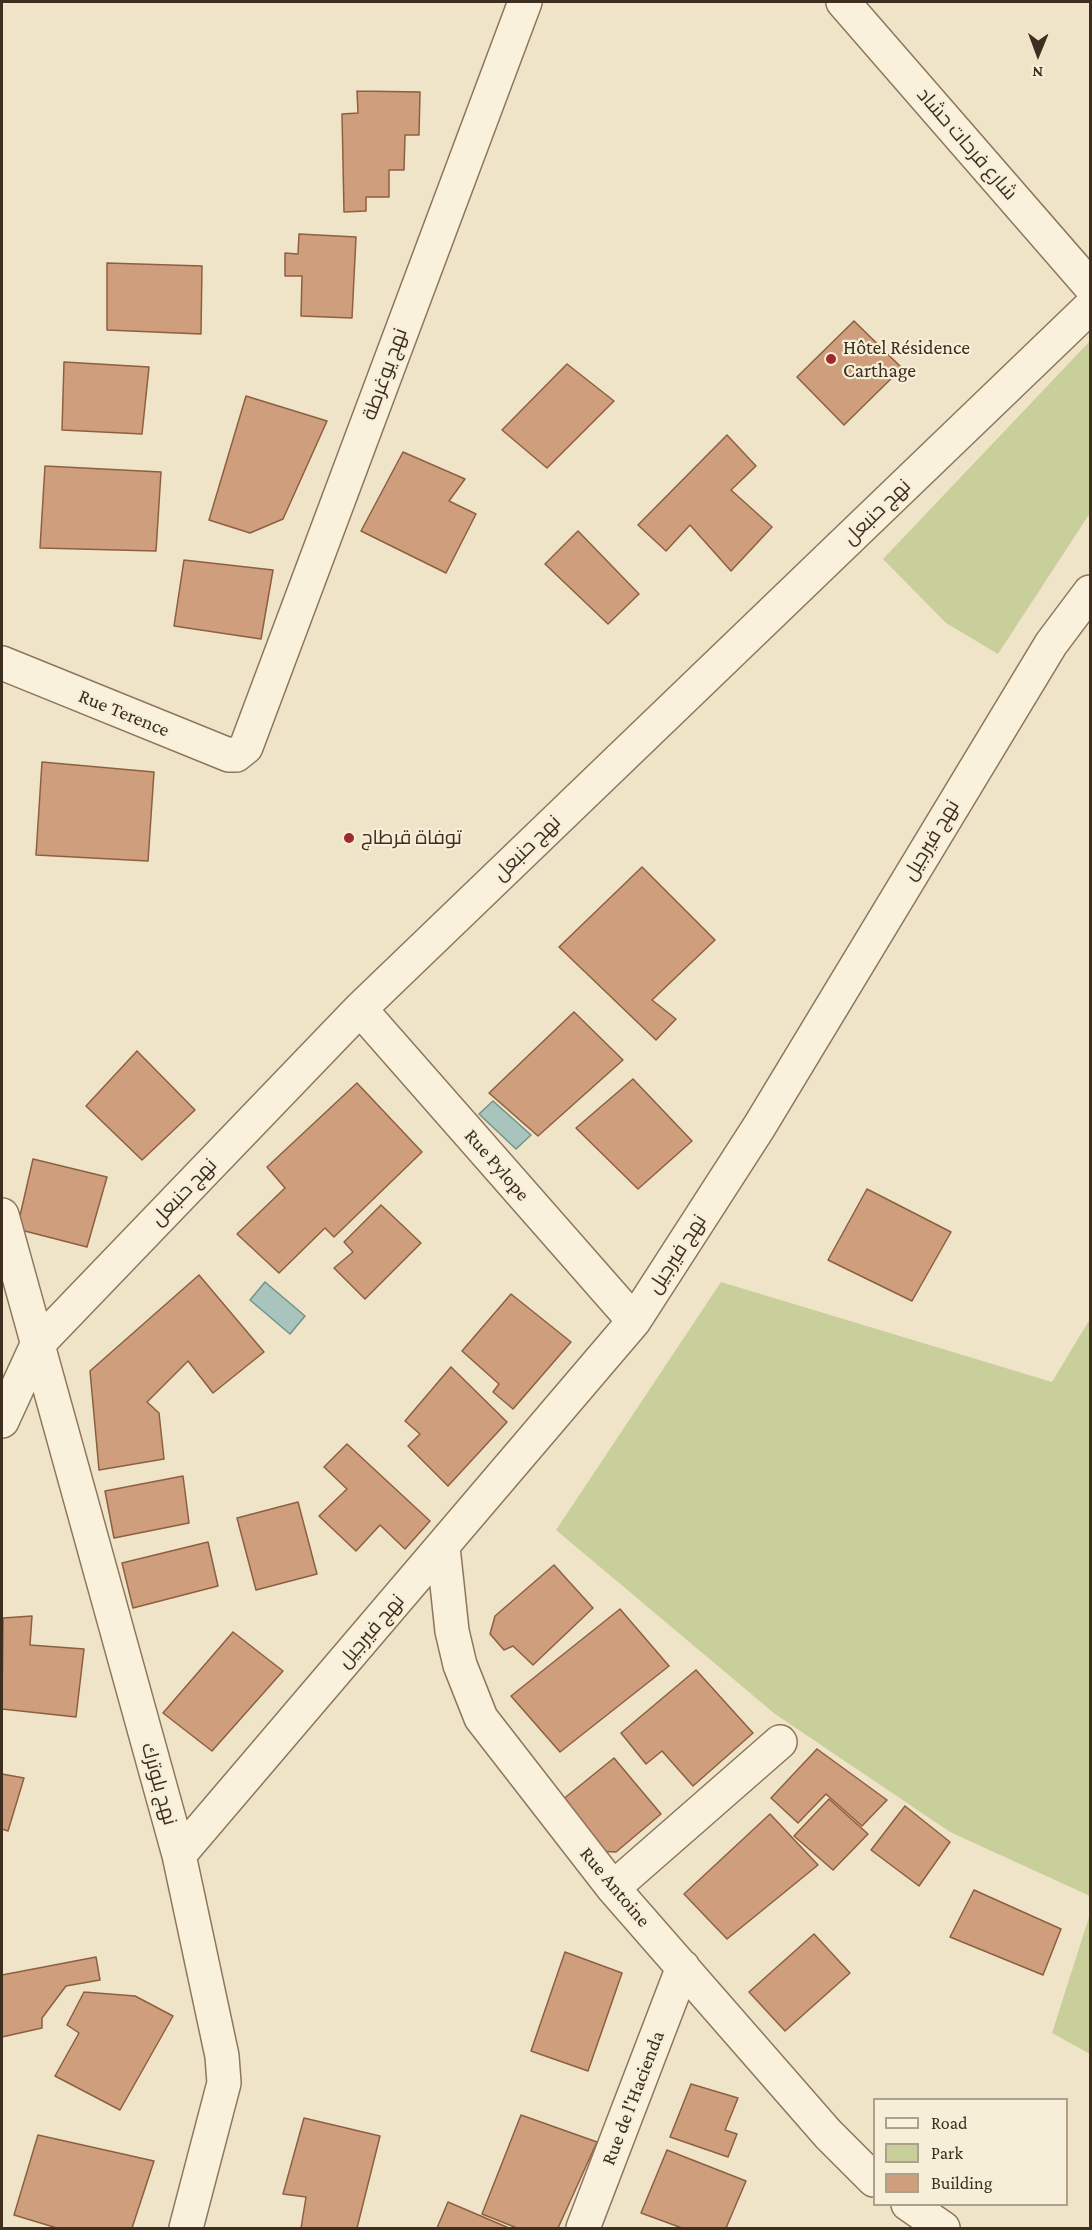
<!DOCTYPE html>
<meta charset="utf-8">
<style>
body{margin:0}
#map{position:relative;width:1092px;height:2230px;overflow:hidden;background:#f0e4c8;font-family:"Crimson Pro",serif}
canvas{display:block}
.frame{position:absolute;inset:0;border:3px solid #3d2e20;pointer-events:none}
.legend{position:absolute;left:873px;top:2098px;width:195px;height:108px;box-sizing:border-box;background:#f7eed8;border:2px solid #ada18e;margin:0;padding:8px 10px;list-style:none;font-size:18px;color:#3d2e20}
.legend li{display:flex;align-items:center;gap:12px;height:30px}
.legend b{width:30px;border:2px solid #ada18e}
.north{position:absolute;left:1008px;top:24px;width:60px;height:60px;-webkit-text-stroke:4px #f7eed8;paint-order:stroke;rotate:181deg;font-size:16px;font-weight:700;line-height:24px;text-align:center;color:#3d2e20}
.north::after{content:'';display:block;margin:auto;width:21px;height:27px;background:#3d2e20;clip-path:polygon(50% 0,100% 100%,50% 72%,0 100%)}
</style>
<div id="map">
<canvas width="1092" height="2230"></canvas>
<div class="frame"></div>
<ul class="legend">
<li><b style="height:8px;background:#faf1dc"></b>Road</li>
<li><b style="height:16px;background:#c9cf9b"></b>Park</li>
<li><b style="height:16px;background:#cf9f7d"></b>Building</li>
</ul>
<div class="north">N</div>
</div>
<script>
const g = document.querySelector('canvas').getContext('2d');
g.lineJoin = 'round';
function fillPath(path, color) { g.fillStyle = color; g.fill(path, 'evenodd'); }
const shape = rows => new Path2D(rows.map(r => 'M' + r).join(''));
function trace(path, color, width, dash) { g.strokeStyle = color; g.lineWidth = width; g.lineCap = dash ? 'butt' : 'round'; g.setLineDash(dash || []); g.stroke(path); }
function write(font, color, halo, rows, align = 'center') {
  g.font = font + ' "Crimson Pro",Cairo,serif'; g.lineWidth = 4.5; g.setLineDash([]); g.textBaseline = 'middle'; g.strokeStyle = halo; g.fillStyle = color; for (const [text, x, y, turn = 0] of rows) {
    g.save(); g.translate(x, y); g.rotate((+turn || 0) * Math.PI / 180); g.textAlign = isNaN(turn) ? turn : align; if (halo) g.strokeText(text, 0, 0); g.fillText(text, 0, 0); g.restore();
  }
}
fillPath(shape([
 [1090,341,1090,513,998,654,946,623,883,559],
 [721,1282,1052,1382,1090,1319,1090,1896,950,1832,775,1714,556,1530],
 [1090,1914,1090,2054,1052,2033]
]), '#c9cf9b');
const water = shape([
 [493,1101,531,1135,516,1149,479,1114,493,1101],
 [265,1282,305,1316,290,1334,250,1300,265,1282]
]);
fillPath(water, '#a9c4bc');
trace(water, '#6f938a', 1.5);
const building = shape([
 [357,91,420,92,419,135,405,135,404,170,389,170,389,197,366,197,366,211,344,212,342,114,358,113,357,91],
 [299,234,356,237,352,318,301,316,302,276,285,276,285,253,298,254,299,234],
 [107,263,202,266,201,334,107,330,107,263],
 [854,321,902,368,844,425,797,377,854,321],
 [64,362,149,367,142,434,62,430,64,362],
 [567,364,614,401,547,468,502,430,567,364],
 [246,396,327,421,283,519,250,533,209,520,246,396],
 [727,435,756,466,731,490,772,527,731,571,690,525,666,551,638,525,727,435],
 [403,452,465,479,449,501,476,514,446,573,361,531,403,452],
 [45,466,161,472,156,551,40,548,45,466],
 [578,531,639,594,608,624,545,564,578,531],
 [184,560,273,570,261,639,174,626,184,560],
 [42,762,154,772,148,861,36,855,42,762],
 [642,867,715,940,652,1000,676,1019,656,1040,559,947,642,867],
 [574,1012,623,1060,538,1136,489,1093,574,1012],
 [137,1051,195,1110,142,1160,86,1106,137,1051],
 [633,1079,692,1141,638,1189,576,1128,633,1079],
 [357,1083,422,1152,334,1237,325,1228,279,1273,237,1234,285,1188,267,1167,357,1083],
 [33,1159,107,1177,87,1247,17,1229,33,1159],
 [867,1189,951,1232,912,1301,828,1260,867,1189],
 [381,1205,421,1243,365,1299,334,1268,353,1252,344,1242,381,1205],
 [199,1275,264,1352,213,1393,188,1361,147,1402,159,1413,164,1459,99,1470,90,1371,199,1275],
 [511,1294,571,1342,513,1409,493,1392,499,1384,462,1351,511,1294],
 [451,1367,507,1422,448,1486,408,1446,420,1434,405,1421,451,1367],
 [347,1444,430,1521,405,1549,380,1525,356,1551,319,1516,347,1489,324,1467,347,1444],
 [183,1476,189,1523,114,1538,105,1491,183,1476],
 [298,1502,317,1574,256,1590,237,1518,298,1502],
 [208,1542,218,1586,133,1608,122,1563,208,1542],
 [554,1565,593,1608,533,1665,513,1646,504,1650,490,1634,495,1616,554,1565],
 [620,1609,669,1666,560,1752,511,1696,620,1609],
 [32,1616,30,1645,84,1649,76,1717,2,1709,3,1618,32,1616],
 [233,1632,283,1671,212,1751,163,1713,233,1632],
 [696,1670,753,1733,693,1786,662,1751,646,1764,621,1733,696,1670],
 [817,1749,887,1800,862,1826,826,1794,798,1823,771,1798,817,1749],
 [614,1758,661,1814,616,1852,596,1851,556,1805,614,1758],
 [2,1774,24,1778,8,1831,2,1829,2,1774],
 [829,1799,868,1834,833,1870,794,1836,829,1799],
 [905,1806,950,1842,919,1886,871,1850,905,1806],
 [770,1814,818,1865,727,1939,684,1894,770,1814],
 [974,1890,1061,1929,1043,1975,950,1937,974,1890],
 [814,1934,850,1973,785,2031,749,1992,814,1934],
 [565,1952,622,1973,588,2071,531,2051,565,1952],
 [96,1957,100,1980,66,1986,42,2018,42,2028,2,2037,2,1975,96,1957],
 [84,1992,135,1996,173,2016,120,2110,55,2076,79,2033,67,2025,84,1992],
 [691,2084,738,2098,725,2130,737,2134,728,2157,670,2137,691,2084],
 [521,2115,597,2142,558,2228,517,2228,482,2214,521,2115],
 [304,2118,380,2136,357,2228,301,2228,306,2197,283,2194,304,2118],
 [38,2135,154,2161,132,2228,57,2228,14,2215,38,2135],
 [667,2150,746,2181,726,2228,682,2228,641,2213,667,2150],
 [448,2202,509,2228,437,2228,448,2202]
]);
fillPath(building, '#cf9f7d');
trace(building, '#8d5f41', 1.5);
const minor = shape([
 [843,2,1090,286],
 [2,663,229,755,236,755,246,747,525,2],
 [360,1009,634,1321],
 [2,1215,179,1855,222,2056,224,2083,186,2228],
 [2,1421,37,1345,360,1009,1090,307],
 [443,1547,452,1631,460,1665,481,1718,613,1888,828,2134,874,2180],
 [179,1855,634,1321,759,1127,1051,644,1090,592],
 [613,1888,780,1742],
 [908,2204,943,2228],
 [583,2228,683,1967]
]);
trace(minor, '#8d765c', 36);
trace(minor, '#faf1dc', 33);
for (const [x, y, r, color] of [
 [831,359,6,"#9e2a2b"],
 [349,838,6,"#9e2a2b"]
]) { const dot = new Path2D(); dot.arc(x, y, r, 0, 2 * Math.PI); g.fillStyle = color; g.fill(dot); trace(dot, '#f7eed8', 2); }
write('20px', '#3d2e20', '#f7eed8', [
 ["شارع فرحات حشاد",967,144,49],
 ["نهج يوغرطة",385,374,-70],
 ["نهج حنبعل",877,512,-44],
 ["Rue Terence",124,713,22],
 ["نهج فيرجيل",931,840,-59],
 ["نهج حنبعل",527,848,-44],
 ["Rue Pylope",497,1165,49],
 ["نهج حنبعل",184,1192,-46],
 ["نهج فيرجيل",677,1254,-57],
 ["نهج فيرجيل",371,1631,-49],
 ["نهج بلوترك",159,1784,74],
 ["Rue Antoine",615,1887,50],
 ["Rue de l'Hacienda",633,2098,-69]
]);
write('20px', '#3d2e20', '#f7eed8', [
 ["Hôtel Résidence",843,348],
 ["Carthage",843,371],
 ["توفاة قرطاج",361,838]
], 'left');
</script>
